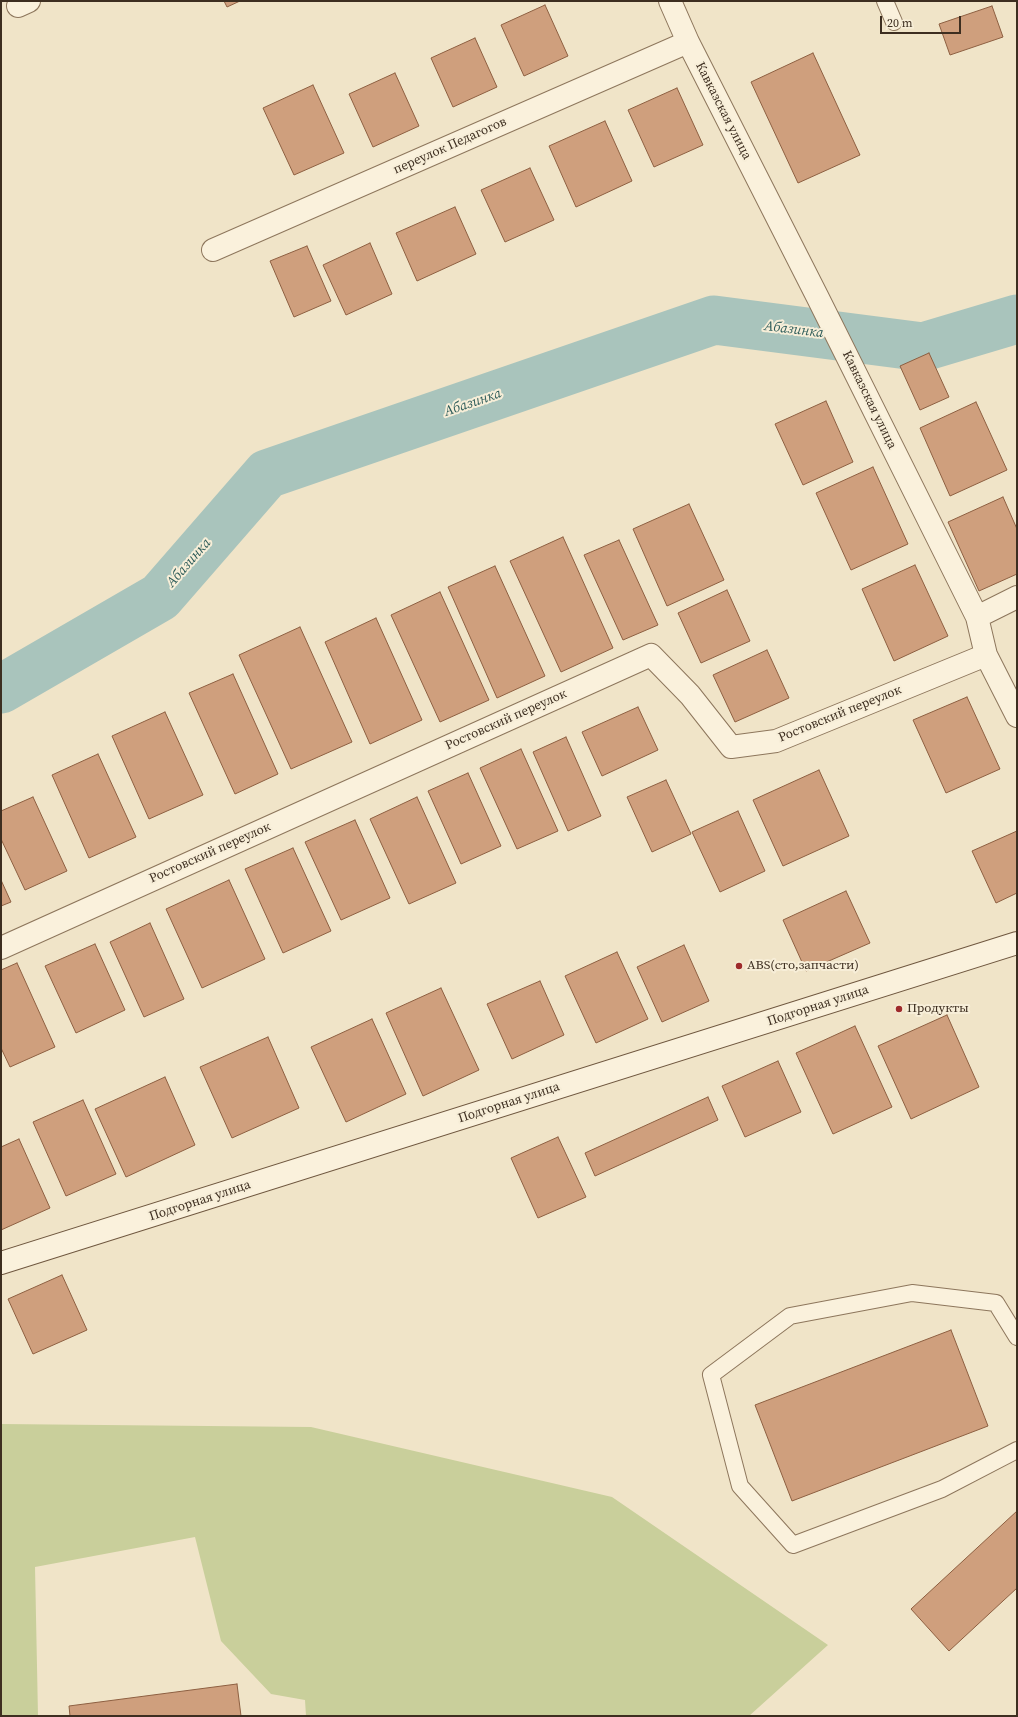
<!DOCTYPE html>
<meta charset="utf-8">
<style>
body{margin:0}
#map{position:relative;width:1018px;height:1717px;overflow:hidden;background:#f0e4c8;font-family:"Source Serif 4",serif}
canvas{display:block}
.frame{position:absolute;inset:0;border:2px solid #3d2e20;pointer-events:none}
.scale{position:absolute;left:880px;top:16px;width:81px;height:18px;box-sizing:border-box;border:2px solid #3d2e20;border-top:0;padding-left:5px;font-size:12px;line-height:14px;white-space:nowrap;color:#3d2e20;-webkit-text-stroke:3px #f7eed8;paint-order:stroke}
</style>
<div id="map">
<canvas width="1018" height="1717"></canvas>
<div class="frame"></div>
<div class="scale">20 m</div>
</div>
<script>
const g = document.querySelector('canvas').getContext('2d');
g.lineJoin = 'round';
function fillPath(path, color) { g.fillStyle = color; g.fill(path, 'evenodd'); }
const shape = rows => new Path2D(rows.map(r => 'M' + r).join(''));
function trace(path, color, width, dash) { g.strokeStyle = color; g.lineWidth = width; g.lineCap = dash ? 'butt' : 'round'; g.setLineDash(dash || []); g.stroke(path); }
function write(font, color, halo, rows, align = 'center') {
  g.font = font + ' "Source Serif 4",serif'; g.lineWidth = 4; g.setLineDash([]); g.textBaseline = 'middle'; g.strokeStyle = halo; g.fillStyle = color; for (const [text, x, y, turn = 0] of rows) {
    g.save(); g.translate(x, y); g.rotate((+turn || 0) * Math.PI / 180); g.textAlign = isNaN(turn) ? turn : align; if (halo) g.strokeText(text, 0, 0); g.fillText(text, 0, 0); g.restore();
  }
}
fillPath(shape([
 [1,1424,311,1427,612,1497,828,1645,749,1716,306,1716,305,1700,271,1694,221,1641,195,1537,35,1567,38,1716,1,1716]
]), '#c9cf9b');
trace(shape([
 [1,689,160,597,267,474,714,320,923,347,1017,319]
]), '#a9c4bc', 49);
const building = shape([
 [224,1,240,1,227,7,224,1],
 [545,5,568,56,524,76,501,25,545,5],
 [992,6,1003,37,950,55,939,24,992,6],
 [475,38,497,87,453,107,431,58,475,38],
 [813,53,860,155,798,183,751,82,813,53],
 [395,73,419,126,373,147,349,94,395,73],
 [313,85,344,153,294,175,263,108,313,85],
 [677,88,703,145,654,167,628,110,677,88],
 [605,121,632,181,576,207,549,146,605,121],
 [530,168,554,220,505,242,481,190,530,168],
 [455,207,476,254,417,281,396,233,455,207],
 [370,243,392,294,346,315,323,265,370,243],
 [307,246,331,301,294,317,270,261,307,246],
 [929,353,949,397,920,410,900,366,929,353],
 [826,401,853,462,803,485,775,424,826,401],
 [976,402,1007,470,950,496,920,428,976,402],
 [873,467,908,544,851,570,816,493,873,467],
 [1003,497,1017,529,1017,574,979,591,948,522,1003,497],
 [689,504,724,580,667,606,633,529,689,504],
 [563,537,613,648,561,672,510,561,563,537],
 [619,540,658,625,623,640,584,555,619,540],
 [915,565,948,636,894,661,862,589,915,565],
 [495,566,545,676,497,698,448,587,495,566],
 [727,590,750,641,701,663,678,613,727,590],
 [440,592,489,700,440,722,391,615,440,592],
 [376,618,422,720,370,744,325,642,376,618],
 [300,627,352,742,291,769,239,655,300,627],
 [767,650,789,698,735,722,713,675,767,650],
 [233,674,278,774,235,794,189,693,233,674],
 [967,697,1000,769,946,793,913,720,967,697],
 [638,707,658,750,602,776,582,732,638,707],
 [165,712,203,795,149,819,112,736,165,712],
 [566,737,601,816,568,831,533,752,566,737],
 [521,749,558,831,517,849,480,768,521,749],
 [98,754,136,837,89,858,52,775,98,754],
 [819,770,849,836,783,866,753,800,819,770],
 [468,773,501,846,461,864,428,791,468,773],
 [666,780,691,834,652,852,627,797,666,780],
 [33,797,67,871,25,890,1,839,1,811,33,797],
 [417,797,456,883,409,904,370,819,417,797],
 [738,811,765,871,720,892,692,832,738,811],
 [355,820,390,898,341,920,305,842,355,820],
 [1017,831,1017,893,996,903,972,851,1017,831],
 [293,848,331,931,283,953,245,869,293,848],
 [1,880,11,902,1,906,1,880],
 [229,880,265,959,202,988,166,909,229,880],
 [846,891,870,943,806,971,783,920,846,891],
 [150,923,184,999,144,1017,110,942,150,923],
 [95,944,125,1010,76,1033,45,966,95,944],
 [684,945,709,1001,662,1022,637,967,684,945],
 [617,952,648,1019,596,1043,565,976,617,952],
 [17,963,55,1047,10,1067,1,1048,1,970,17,963],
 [540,981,564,1035,512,1059,487,1004,540,981],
 [441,988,479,1070,423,1096,386,1013,441,988],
 [947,1015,979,1087,911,1119,878,1046,947,1015],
 [372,1019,406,1094,346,1122,311,1047,372,1019],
 [855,1026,892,1107,833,1134,796,1053,855,1026],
 [268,1037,299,1108,232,1138,200,1067,268,1037],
 [778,1061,801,1112,745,1137,722,1086,778,1061],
 [165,1077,195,1145,126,1177,95,1109,165,1077],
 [708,1097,718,1120,595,1176,585,1153,708,1097],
 [83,1100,116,1174,66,1196,33,1122,83,1100],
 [558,1137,586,1197,538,1218,511,1158,558,1137],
 [19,1139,50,1208,1,1230,1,1147,19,1139],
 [62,1275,87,1330,33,1354,8,1299,62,1275],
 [951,1330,988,1426,792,1501,755,1405,951,1330],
 [1017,1511,1017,1588,949,1651,911,1609,1017,1511],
 [237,1684,241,1716,70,1716,69,1706,237,1684]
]);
fillPath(building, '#cf9f7d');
trace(building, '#8d5f41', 1);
const service = shape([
 [885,1,894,22],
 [1017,1337,996,1303,912,1293,790,1316,711,1375,740,1486,793,1545,942,1489,1017,1450]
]);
const minor = shape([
 [670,1,688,42,818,298,977,617,986,655,1017,716],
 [18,6,29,1],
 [213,250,688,42],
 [977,617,1017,597],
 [1,948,651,655,690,695,731,747,776,741,986,655]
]);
const secondary = shape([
 [1,1263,1017,943]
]);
trace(service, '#8d765c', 18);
trace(minor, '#8d765c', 24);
trace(secondary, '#6f573f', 24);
trace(service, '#faf1dc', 16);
trace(minor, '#faf1dc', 22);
trace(secondary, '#faf1dc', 22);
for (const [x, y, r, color] of [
 [739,966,4,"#9e2a2b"],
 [899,1009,4,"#9e2a2b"]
]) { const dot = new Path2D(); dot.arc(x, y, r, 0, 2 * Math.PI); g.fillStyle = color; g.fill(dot); trace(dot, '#f7eed8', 1.5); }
write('13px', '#3d2e20', '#f7eed8', [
 ["Кавказская улица",723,111,63],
 ["переулок Педагогов",450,146,-24],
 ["Кавказская улица",869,400,64],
 ["Ростовский переулок",840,714,-22],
 ["Ростовский переулок",506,720,-24],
 ["Ростовский переулок",210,853,-24],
 ["Подгорная улица",818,1006,-18],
 ["Подгорная улица",509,1103,-18],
 ["Подгорная улица",200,1201,-18]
]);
write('13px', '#3d2e20', '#f7eed8', [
 ["ABS(сто,запчасти)",747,966],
 ["Продукты",907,1009]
], 'left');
write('italic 14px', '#2f5d5a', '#f7eed8', [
 ["Абазинка",794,330,7],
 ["Абазинка",473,403,-19],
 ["Абазинка",189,563,-49]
]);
</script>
